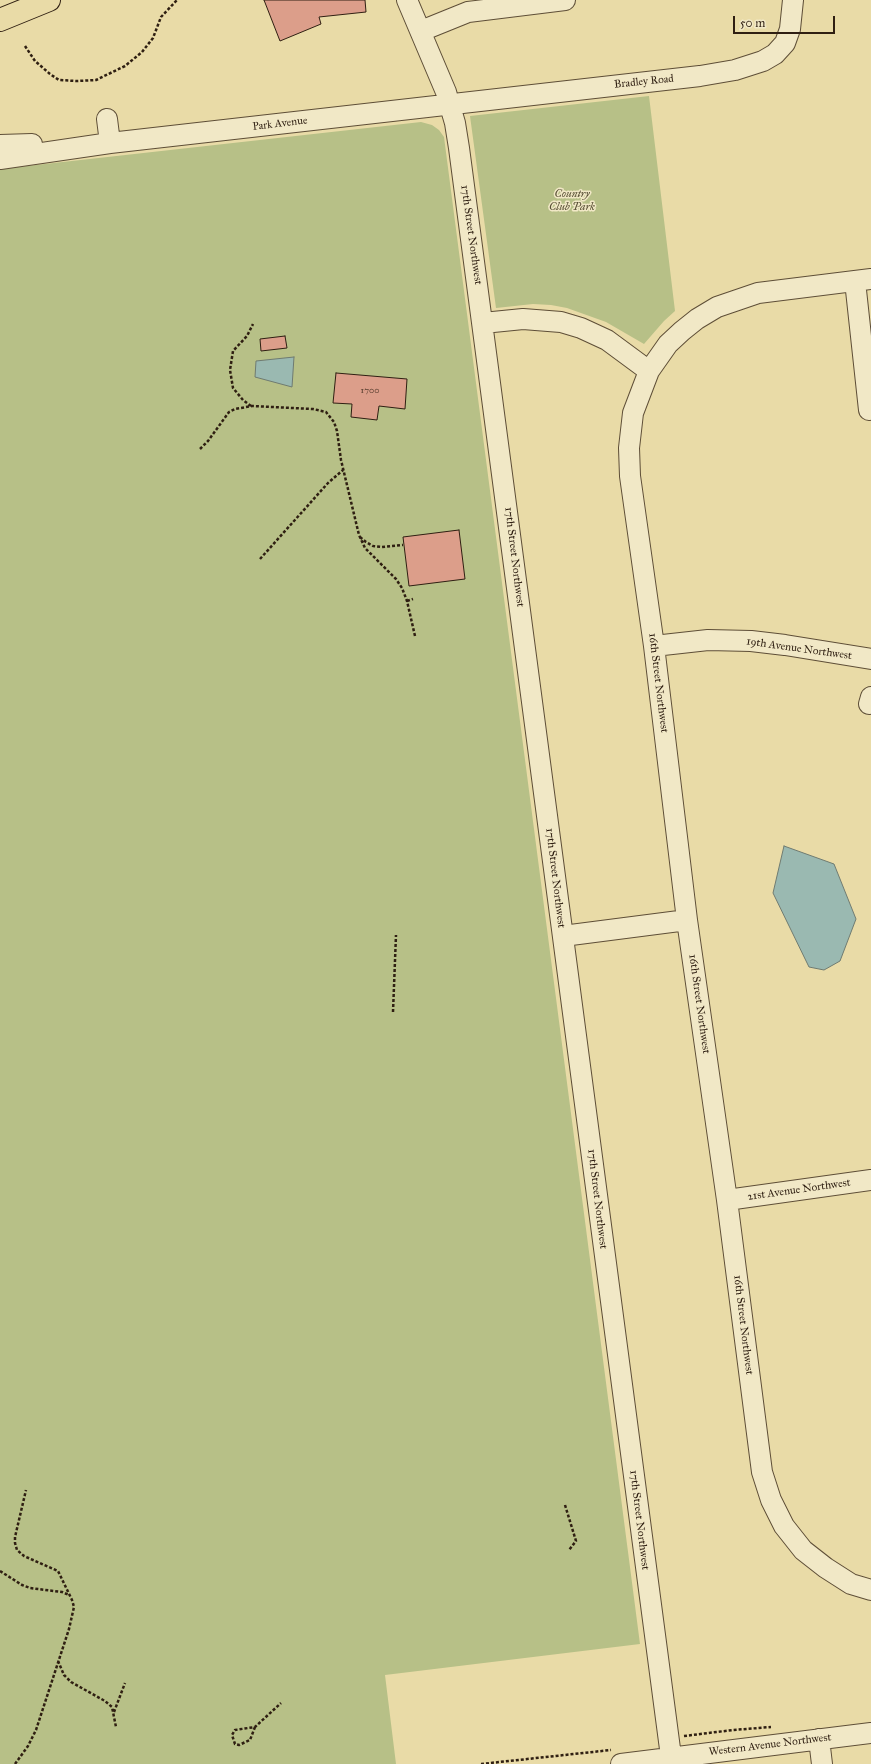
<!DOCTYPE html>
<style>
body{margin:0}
#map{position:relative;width:871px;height:1764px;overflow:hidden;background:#e9dba7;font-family:"IM FELL Great Primer",serif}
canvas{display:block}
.scale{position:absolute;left:733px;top:16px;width:102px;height:18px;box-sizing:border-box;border:2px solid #2f1f12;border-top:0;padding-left:5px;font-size:12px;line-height:14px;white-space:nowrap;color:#2f1f12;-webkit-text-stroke:3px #f1e8c6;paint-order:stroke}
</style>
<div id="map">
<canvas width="871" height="1764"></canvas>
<div class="scale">50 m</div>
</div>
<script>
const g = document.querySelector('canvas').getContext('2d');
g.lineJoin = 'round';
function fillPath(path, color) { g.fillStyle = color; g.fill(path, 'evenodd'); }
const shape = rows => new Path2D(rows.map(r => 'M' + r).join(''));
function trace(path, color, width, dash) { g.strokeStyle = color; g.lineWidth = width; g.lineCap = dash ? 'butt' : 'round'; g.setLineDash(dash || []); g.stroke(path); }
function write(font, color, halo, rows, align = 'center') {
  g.font = font + ' "IM FELL Great Primer",serif'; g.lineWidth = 3; g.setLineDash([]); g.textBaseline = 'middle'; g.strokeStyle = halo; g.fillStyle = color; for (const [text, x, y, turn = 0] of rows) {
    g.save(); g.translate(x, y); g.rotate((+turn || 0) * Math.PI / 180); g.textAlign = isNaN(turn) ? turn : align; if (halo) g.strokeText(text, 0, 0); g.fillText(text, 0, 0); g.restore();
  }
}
fillPath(shape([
 [649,96,675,311,664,321,644,344,606,322,567,308,551,305,533,304,496,308,470,116],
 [421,122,432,125,439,130,444,137,640,1644,385,1675,396,1764,0,1764,0,169]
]), '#b7c087');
const water = shape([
 [294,357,292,387,255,377,256,361,294,357],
 [784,846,834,864,856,919,840,961,824,970,809,967,773,893,784,846]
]);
fillPath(water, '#9ab9b1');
trace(water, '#6f7b71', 1);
const building = shape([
 [264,0,365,0,366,12,319,17,321,24,280,41,264,0],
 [285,336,287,348,261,351,260,339,285,336],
 [336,373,407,379,405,409,379,406,377,420,351,417,352,404,333,403,336,373],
 [459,530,465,579,409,586,403,537,459,530]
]);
fillPath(building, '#dc9e8a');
trace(building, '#2f1f12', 1);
const minor = shape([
 [407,0,446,92,455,123,459,148,672,1764],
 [421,31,468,12,565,0],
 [107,119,110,143],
 [0,145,32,144],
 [0,159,110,143,700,76,735,70,763,61,775,54,785,43,790,29,793,0],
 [871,279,758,293,717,307,697,319,682,331,668,344,649,371,633,413,629,448,630,476,654,646,687,920,727,1200,762,1472,771,1500,784,1526,803,1550,826,1568,851,1584,871,1590],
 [855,281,869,410],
 [483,323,523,319,561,322,581,328,607,340,649,371],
 [654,646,708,640,751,641,785,645,871,659],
 [869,704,871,697],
 [563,936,687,920],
 [727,1200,871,1180],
 [819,1739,822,1764],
 [621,1764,871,1733]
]);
const highway = shape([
 [0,20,49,0]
]);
trace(minor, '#5e4e37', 22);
trace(highway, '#2f1f12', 24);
trace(shape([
 [25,46,35,61,50,74,59,80,77,81,96,80,125,66,142,52,153,38,161,17,177,0],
 [251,406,243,400,233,388,230,370,233,351,247,336,253,324],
 [200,449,208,441,229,412,235,409,252,406,313,409,326,412,334,422,337,431,341,460,359,535,365,548,396,579,402,588,407,601,415,636],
 [360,537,366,542,373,546,382,547,403,545],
 [260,559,328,483,343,470],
 [407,601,413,599],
 [393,1012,396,935],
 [565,1505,576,1541,569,1550],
 [0,1571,22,1585,30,1588,62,1592,69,1595],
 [58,1661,64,1675,71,1682,105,1701,112,1707,116,1727],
 [114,1712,125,1683],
 [255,1727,250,1740,239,1745,235,1744,232,1735,235,1730,255,1727,281,1703],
 [684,1736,733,1730,771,1727],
 [15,1764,28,1746,36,1730,69,1629,74,1607,72,1600,58,1571,24,1556,17,1550,15,1543,15,1537,26,1490],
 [481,1764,611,1750]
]), '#2f1f12', 2.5, [3, 2]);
trace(minor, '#f1e8c6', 20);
trace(highway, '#e9dba7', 22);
write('9px', '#5a3f30', null, [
 ["1700",370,391]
]);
write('11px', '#2f1f12', '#f1e8c6', [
 ["Bradley Road",644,82,-6],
 ["Park Avenue",280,124,-7],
 ["17th Street Northwest",471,235,82],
 ["17th Street Northwest",514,557,83],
 ["19th Avenue Northwest",799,649,8],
 ["16th Street Northwest",658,683,83],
 ["17th Street Northwest",555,878,83],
 ["16th Street Northwest",699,1004,82],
 ["21st Avenue Northwest",799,1190,-8],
 ["17th Street Northwest",597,1199,83],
 ["16th Street Northwest",743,1325,83],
 ["17th Street Northwest",639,1520,83],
 ["Western Avenue Northwest",770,1745,-7]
]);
write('italic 11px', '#584f35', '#f1e8c6', [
 ["Country",572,194],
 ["Club Park",572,207]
]);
</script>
